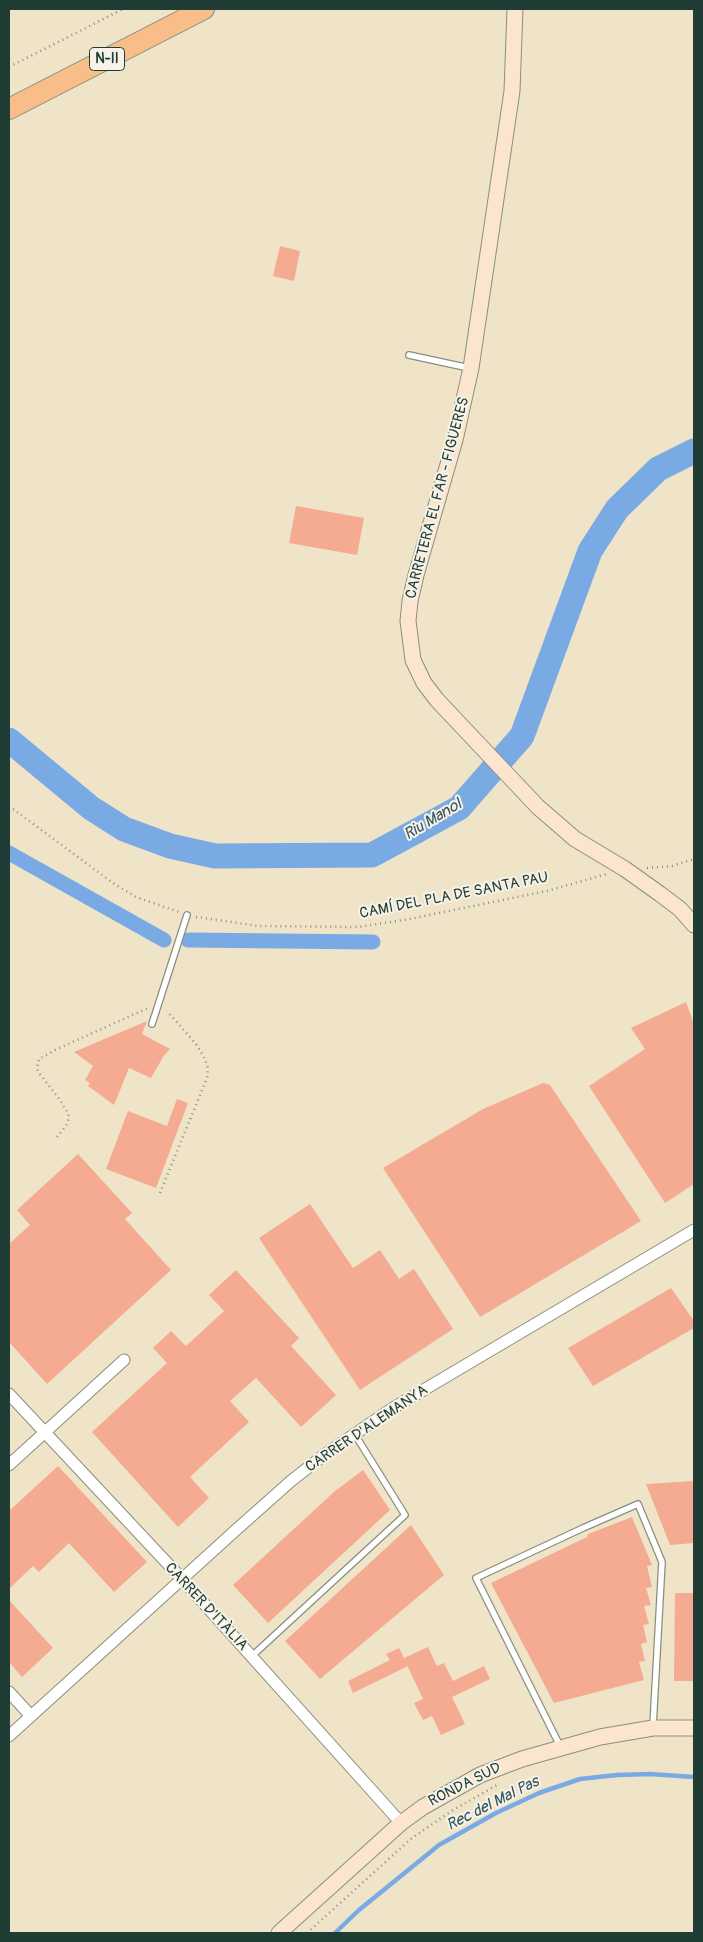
<!DOCTYPE html>
<meta charset="utf-8">
<style>
body{margin:0}
#map{position:relative;width:703px;height:1942px;overflow:hidden;background:#efe4c8;font-family:Pangolin,sans-serif}
canvas{display:block}
.frame{position:absolute;inset:0;border:10px solid #1f3d34;pointer-events:none}
</style>
<div id="map">
<canvas width="703" height="1942"></canvas>
<div class="frame"></div>
</div>
<script>
const g = document.querySelector('canvas').getContext('2d');
g.lineJoin = 'round';
const shape = rows => new Path2D(rows.map(r => 'M' + r).join(''));
function trace(path, color, width, dash) { g.strokeStyle = color; g.lineWidth = width; g.lineCap = dash ? 'butt' : 'round'; g.setLineDash(dash || []); g.stroke(path); }
function fillPath(path, color) { g.fillStyle = color; g.fill(path, 'evenodd'); }
function write(font, color, halo, rows, align = 'center') {
  g.font = font + ' Pangolin,sans-serif'; g.lineWidth = 4; g.setLineDash([]); g.textBaseline = 'middle'; g.strokeStyle = halo; g.fillStyle = color; for (const [text, x, y, turn = 0] of rows) {
    g.save(); g.translate(x, y); g.rotate((+turn || 0) * Math.PI / 180); g.textAlign = isNaN(turn) ? turn : align; if (halo) g.strokeText(text, 0, 0); g.fillText(text, 0, 0); g.restore();
  }
}
trace(shape([
 [335,1933,359,1910,439,1845,496,1813,539,1793,580,1779,617,1775,650,1774,694,1777]
]), '#79aae4', 4.5);
trace(shape([
 [9,853,164,940],
 [188,940,373,942]
]), '#79aae4', 15);
trace(shape([
 [9,740,91,808,124,829,170,846,215,856,372,855,459,808,522,736,590,551,617,509,658,469,694,451]
]), '#79aae4', 25);
fillPath(shape([
 [280,246,300,251,294,281,273,276],
 [296,506,364,518,357,555,289,543],
 [686,1002,694,1024,694,1184,665,1203,589,1086,645,1049,631,1028],
 [147,1021,142,1034,170,1049,163,1057,151,1078,129,1068,114,1105,88,1086,90,1083,85,1080,93,1066,74,1052],
 [543,1083,550,1085,641,1221,480,1317,383,1168,483,1109],
 [177,1099,188,1103,156,1188,106,1169,128,1111,167,1126],
 [78,1154,132,1213,125,1219,171,1270,47,1384,9,1342,9,1244,30,1225,17,1210],
 [310,1204,353,1268,380,1250,399,1279,414,1269,453,1329,360,1390,259,1238],
 [236,1270,299,1338,291,1346,336,1395,301,1427,256,1378,230,1401,249,1422,190,1477,209,1498,178,1527,92,1432,167,1363,153,1348,171,1331,186,1346,224,1311,209,1295],
 [671,1288,694,1321,694,1328,593,1386,568,1348],
 [58,1466,147,1562,114,1592,69,1543,39,1572,33,1566,9,1589,9,1511],
 [363,1470,390,1510,268,1623,233,1585,335,1491],
 [694,1481,694,1543,670,1545,646,1484],
 [632,1517,652,1565,647,1566,652,1587,646,1588,651,1605,644,1606,649,1624,643,1625,647,1642,641,1644,645,1661,639,1662,644,1680,554,1703,491,1583,587,1537,588,1534],
 [411,1525,444,1575,320,1679,285,1641],
 [675,1593,694,1593,694,1681,674,1681],
 [9,1600,53,1648,22,1677,9,1662],
 [428,1647,437,1666,444,1663,453,1681,484,1666,490,1679,452,1697,465,1724,441,1735,432,1716,423,1720,414,1703,423,1699,406,1663,408,1666,353,1693,348,1681,390,1660,386,1654,399,1648,404,1658]
]), '#f4ab91');
const lane = shape([
 [409,355,469,368],
 [152,1024,187,915],
 [252,1656,405,1515,354,1433],
 [560,1746,476,1578,583,1528,638,1504,662,1562,653,1726]
]);
const street = shape([
 [9,1394,182,1579,401,1823],
 [9,1465,124,1360],
 [9,1692,31,1716],
 [9,1736,237,1529,291,1481,324,1455,393,1408,694,1230]
]);
const secondary = shape([
 [515,9,512,91,471,368,455,440,416,575,410,601,408,621,413,660,424,683,437,700,538,807,575,839,625,869,660,894,680,909,694,925],
 [279,1933,401,1823,423,1807,480,1775,522,1759,600,1737,653,1728,694,1728]
]);
const highway = shape([
 [9,109,204,9]
]);
trace(lane, '#87907e', 8);
trace(street, '#87907e', 13);
trace(secondary, '#87907e', 17);
trace(highway, '#87907e', 22);
trace(shape([
 [9,67,123,9],
 [9,806,113,883,136,897,179,912],
 [647,868,672,866,694,859],
 [196,917,259,926,358,927,410,919,547,891,607,874],
 [57,1137,66,1126,69,1118,68,1113,60,1100,40,1074,37,1069,39,1059,55,1050,148,1008],
 [160,1193,207,1078,208,1069,205,1059,196,1044,167,1011],
 [307,1933,412,1838,453,1810,497,1785]
]), '#87907e', 2.5, [1, 4]);
trace(lane, '#fff', 5.5);
trace(street, '#fff', 11);
trace(secondary, '#fce5cf', 15);
trace(highway, '#f8bd88', 20);
for (const [x, y, w] of [
 [107,59,35]
]) { const box = new Path2D(); box.roundRect(x - w / 2, y - 11.5, w, 23, 4); g.fillStyle = '#f7f3e8'; g.fill(box); trace(box, '#1f3d34', 1); }
write('bold 14px', '#1f3d34', null, [
 ["N-II",107,59]
]);
write('15px', '#1f3d34', '#f7f3e8', [
 ["CARRETERA EL FAR - FIGUERES",438,498,-75],
 ["CAMÍ DEL PLA DE SANTA PAU",454,896,-11],
 ["CARRER D'ALEMANYA",367,1429,-34],
 ["CARRER D'ITÀLIA",206,1607,47],
 ["RONDA SUD",465,1785,-27]
]);
write('italic 16px', '#365860', '#f7f3e8', [
 ["Riu Manol",433,820,-31],
 ["Rec del Mal Pas",493,1804,-27]
]);
</script>
